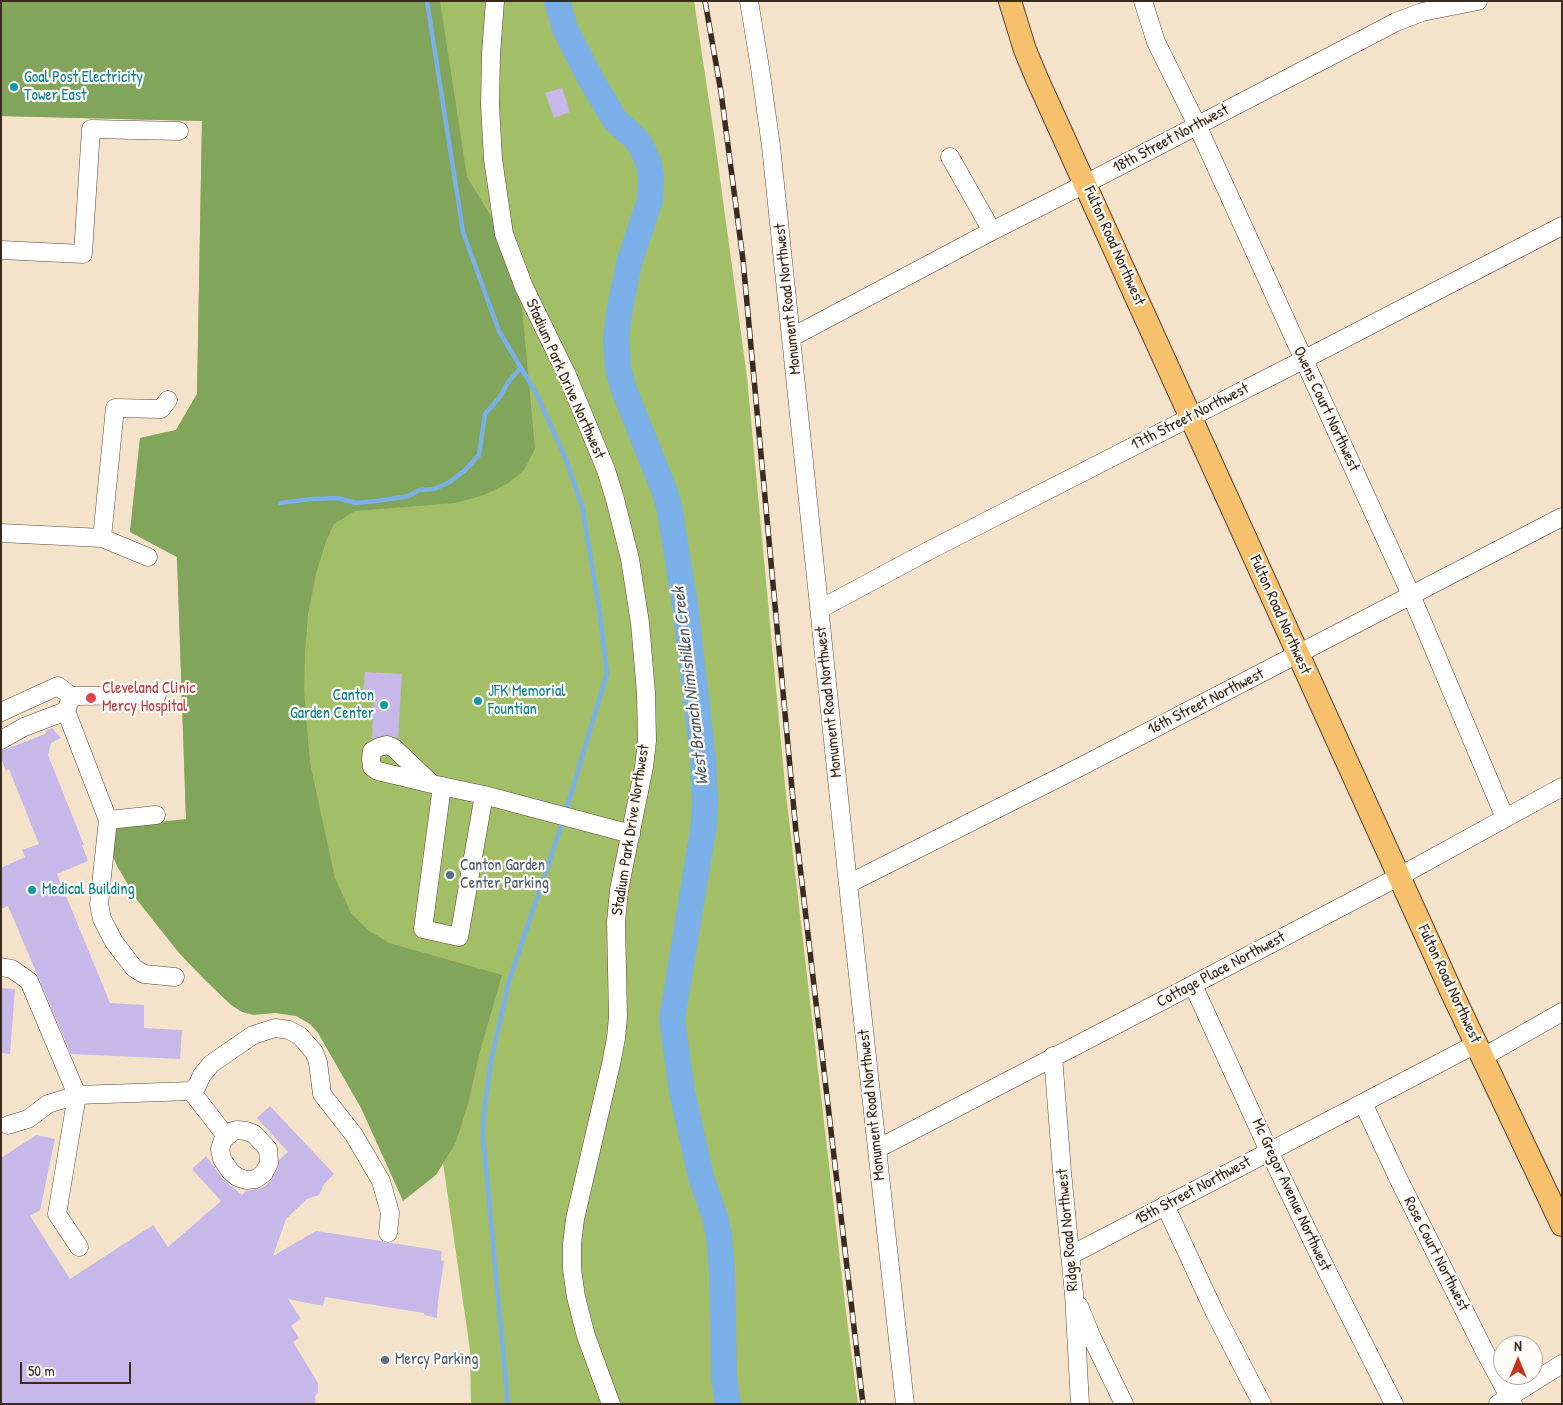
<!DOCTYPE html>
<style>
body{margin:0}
#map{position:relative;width:1563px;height:1405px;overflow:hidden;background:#f4e3ca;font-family:"Patrick Hand",sans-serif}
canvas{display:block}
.frame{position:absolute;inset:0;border:2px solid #3b2a1e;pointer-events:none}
.north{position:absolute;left:1493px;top:1335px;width:50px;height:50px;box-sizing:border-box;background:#fdfcf7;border:1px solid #afa8a0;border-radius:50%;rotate:0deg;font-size:14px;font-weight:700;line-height:20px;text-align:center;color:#3b2a1e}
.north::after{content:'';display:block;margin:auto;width:18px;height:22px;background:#c8321e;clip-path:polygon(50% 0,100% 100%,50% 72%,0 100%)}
.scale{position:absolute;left:20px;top:1362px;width:111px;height:22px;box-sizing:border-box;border:2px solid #3b2a1e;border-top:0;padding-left:6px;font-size:15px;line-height:18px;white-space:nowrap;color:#3b2a1e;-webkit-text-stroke:4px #fdfcf7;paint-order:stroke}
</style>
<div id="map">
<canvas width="1563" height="1405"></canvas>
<div class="frame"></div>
<div class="north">N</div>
<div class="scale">50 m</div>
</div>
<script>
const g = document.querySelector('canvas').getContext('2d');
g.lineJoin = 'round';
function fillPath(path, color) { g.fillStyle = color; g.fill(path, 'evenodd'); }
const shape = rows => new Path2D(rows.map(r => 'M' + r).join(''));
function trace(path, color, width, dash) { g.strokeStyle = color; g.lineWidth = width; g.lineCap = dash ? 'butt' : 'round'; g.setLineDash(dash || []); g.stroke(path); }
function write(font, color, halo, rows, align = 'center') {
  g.font = font + ' "Patrick Hand",sans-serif'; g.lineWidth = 4.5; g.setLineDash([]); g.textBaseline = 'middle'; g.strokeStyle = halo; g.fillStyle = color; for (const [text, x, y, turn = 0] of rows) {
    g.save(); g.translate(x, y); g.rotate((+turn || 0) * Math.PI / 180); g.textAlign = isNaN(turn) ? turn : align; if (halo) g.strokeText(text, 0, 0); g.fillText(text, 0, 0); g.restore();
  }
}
fillPath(shape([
 [1,1,694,1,714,134,747,377,785,785,846,1312,858,1404,471,1404,470,1350,429,1066,186,819,177,557,130,532,140,438,176,430,197,394,202,121,1,116]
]), '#a2be66');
fillPath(shape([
 [1,1,440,1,467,177,494,221,522,308,535,449,524,470,507,484,484,495,455,503,355,511,334,524,326,541,316,574,308,614,305,653,304,691,310,763,335,878,351,913,368,930,389,943,502,975,480,1051,468,1104,456,1142,436,1175,403,1201,361,1108,318,1033,310,1024,296,1016,275,1013,254,1015,242,1012,231,1005,205,980,179,953,137,900,117,866,101,828,186,819,177,557,130,532,140,438,176,430,197,394,202,121,1,116]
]), '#81a55b');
trace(shape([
 [427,1,463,232,499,331,536,393,565,457,582,506,600,615,607,673,565,814],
 [280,503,312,499,337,498,356,503,377,501,409,496,419,490,434,489,450,482,465,470,479,455,485,414,499,398,509,381,521,368],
 [508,1404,483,1137,484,1112,491,1061,509,981,563,821]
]), '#7bb0e9', 4.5);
trace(shape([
 [557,1,565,29,590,78,615,120,635,138,641,146,649,164,651,176,650,200,629,263,619,313,616,337,617,354,618,368,624,390,664,490,669,506,685,605,703,758,705,801,704,824,672,1019,682,1092,701,1177,714,1214,719,1235,722,1271,724,1377,728,1404]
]), '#7bb0e9', 26);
fillPath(shape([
 [562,88,570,112,554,118,545,93],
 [365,672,402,674,398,738,385,735,372,739,374,693,363,693],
 [52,728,61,738,51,743,48,755,84,845,82,845,88,861,57,874,110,1003,144,1005,144,1028,182,1030,180,1059,71,1054,8,906,1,909,1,868,25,857,22,850,39,844,9,769,6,771,1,758,1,751,45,734,47,730],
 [1,988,15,989,10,1054,1,1053],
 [270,1106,334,1174,324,1184,319,1195,307,1199,286,1219,273,1256,316,1231,381,1241,386,1243,392,1243,442,1251,441,1260,444,1261,438,1301,437,1318,424,1315,424,1313,325,1297,323,1306,288,1299,301,1319,291,1326,299,1338,293,1342,318,1383,318,1392,315,1397,316,1404,1,1404,1,1158,36,1135,55,1139,40,1210,30,1216,70,1279,153,1225,168,1247,221,1201,192,1169,206,1156,223,1179,242,1195,246,1191,262,1188,270,1182,278,1168,279,1160,288,1152,257,1118]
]), '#c6b8e9');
const minor = shape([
 [495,1,491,54,490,105,493,159,504,234,524,287,567,375,606,470,615,499,630,559,640,623,646,693,647,741,644,767,619,890,616,922,618,1017,616,1038,611,1064,575,1219,572,1244,572,1269,576,1297,586,1336,611,1404],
 [749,1,760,68,771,146,848,884,905,1404],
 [1143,1,1156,42,1197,125,1411,595,1505,818],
 [950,157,992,231],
 [1,250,83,254,91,129,179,131],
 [792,337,992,231,1085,184,1396,22,1422,12,1478,1],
 [1,533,102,538,148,557],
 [102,538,115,408,161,409,168,400],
 [820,609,930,550,1303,360,1562,226],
 [66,711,108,820,156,815],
 [1,712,58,686,71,696,157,695],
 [1,740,24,727,66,711,70,700],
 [432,784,394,748,387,745,379,747,372,751,371,759,372,767,378,771,432,784,484,795,631,834],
 [442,786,423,929,459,937,484,795],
 [108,820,99,904,102,919,114,942,134,968,144,974,175,977],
 [848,884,1082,766,1562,517],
 [1,967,12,969,29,981,77,1095,191,1091,197,1086,202,1075,211,1064,253,1035,275,1028,289,1030,300,1036,314,1052,318,1062,322,1094,354,1135,381,1181,390,1213,388,1233],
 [1193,985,1269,1151,1326,1269,1394,1404],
 [1053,1056,1062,1172,1074,1294,1080,1404],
 [1483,1057,1562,1012],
 [191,1091,226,1136],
 [1363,1103,1398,1178,1485,1352,1513,1404],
 [8,1125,28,1119,48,1104,77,1095,57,1214,79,1247],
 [237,1130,246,1131,254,1134,268,1149,269,1163,264,1173,256,1179,246,1180,237,1177,230,1171,222,1159,220,1149,223,1140,233,1131,237,1130],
 [877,1149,1160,1002,1400,876,1562,787],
 [1165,1205,1215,1313,1262,1404],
 [1071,1255,1476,1044],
 [1079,1306,1092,1338,1124,1404],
 [1498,1404,1562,1364]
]);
const major = shape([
 [1010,1,1025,50,1038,81,1452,993,1562,1225]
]);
trace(minor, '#574638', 19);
trace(major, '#574638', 24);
trace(minor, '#fff', 18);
trace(major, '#f7c06c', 22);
const rail = shape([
 [705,1,721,92,743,260,796,832,863,1404]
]);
trace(rail, '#3b2a1e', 5.5);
trace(rail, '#fdfcf7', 4, [11]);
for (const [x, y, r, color] of [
 [14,87,5,"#0f9aa8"],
 [91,698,6,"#e0444e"],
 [478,701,5,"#0f9aa8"],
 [384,705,5,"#0f9aa8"],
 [450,875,5,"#5c6f8a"],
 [32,890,5,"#0f9aa8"],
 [385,1360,5,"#5c6f8a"]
]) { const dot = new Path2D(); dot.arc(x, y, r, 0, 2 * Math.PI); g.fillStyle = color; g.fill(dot); trace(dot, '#fdfcf7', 2); }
write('16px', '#0d838f', '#fdfcf7', [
 ["Goal Post Electricity",24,78],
 ["Tower East",24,96],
 ["JFK Memorial",488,692],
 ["Fountian",488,710],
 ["Canton",374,696,"right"],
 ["Garden Center",374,714,"right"],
 ["Medical Building",42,890]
], 'left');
write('16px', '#3b2a1e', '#fdfcf7', [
 ["18th Street Northwest",1171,139,-28],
 ["Fulton Road Northwest",1114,246,66],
 ["Monument Road Northwest",788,299,-96],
 ["Stadium Park Drive Northwest",565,379,66],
 ["Owens Court Northwest",1326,409,65],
 ["17th Street Northwest",1190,417,-27],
 ["Fulton Road Northwest",1280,615,66],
 ["Monument Road Northwest",829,702,-96],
 ["16th Street Northwest",1206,702,-27],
 ["Stadium Park Drive Northwest",631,830,-81],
 ["Cottage Place Northwest",1221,970,-28],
 ["Fulton Road Northwest",1449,984,65],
 ["Monument Road Northwest",872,1105,-96],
 ["15th Street Northwest",1193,1191,-28],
 ["Mc Gregor Avenue Northwest",1291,1195,65],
 ["Ridge Road Northwest",1068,1230,-95],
 ["Rose Court Northwest",1436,1254,63]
]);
write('16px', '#be3a42', '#fdfcf7', [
 ["Cleveland Clinic",102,689],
 ["Mercy Hospital",102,707]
], 'left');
write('16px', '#4e5e75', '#fdfcf7', [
 ["Canton Garden",460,866],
 ["Center Parking",460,884],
 ["Mercy Parking",395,1360]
], 'left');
write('italic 18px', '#515965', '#fdfcf7', [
 ["West Branch Nimishillen Creek",691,686,-97]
]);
</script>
